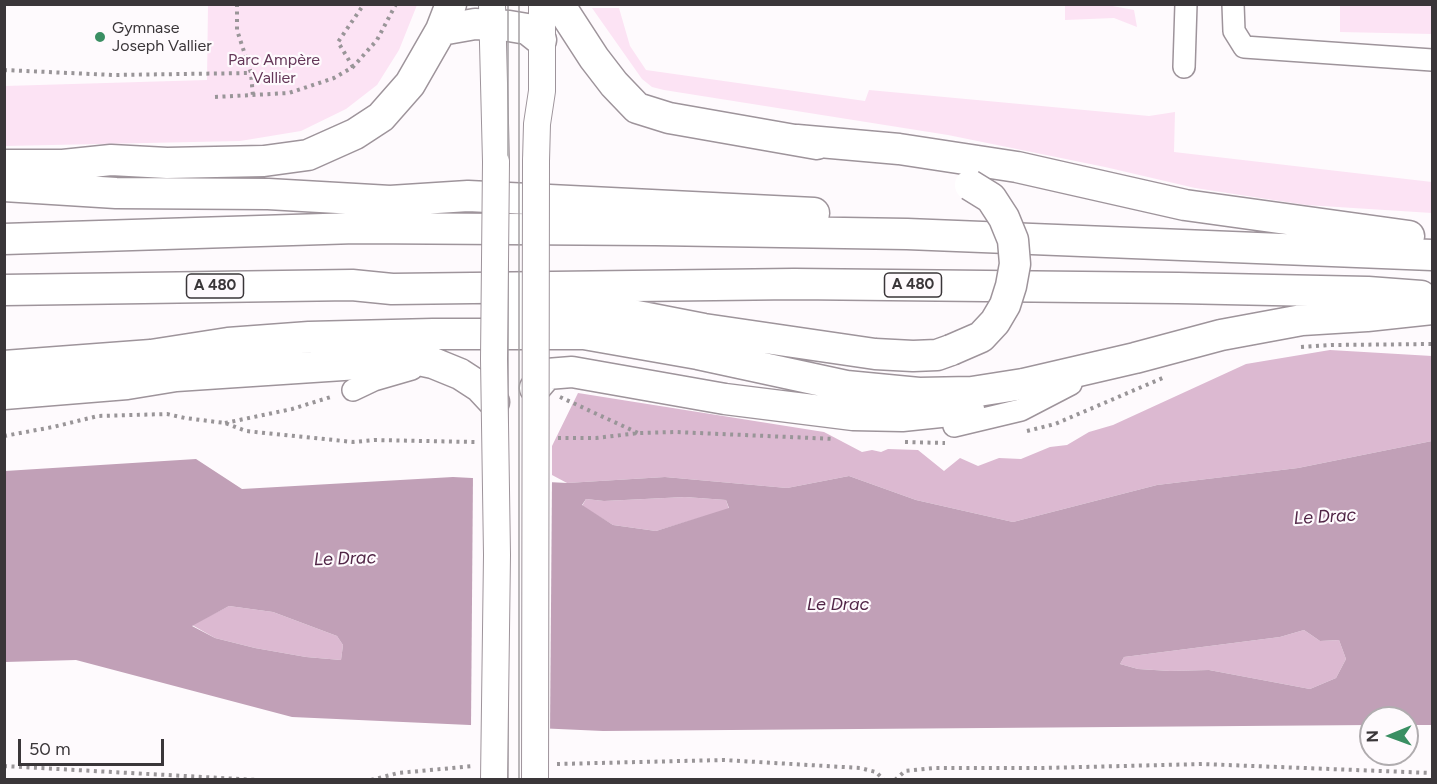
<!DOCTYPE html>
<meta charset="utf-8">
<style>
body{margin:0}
#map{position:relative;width:1437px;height:784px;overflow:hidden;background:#fefafd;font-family:Figtree,sans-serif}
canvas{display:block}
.frame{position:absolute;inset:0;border:6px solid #3a3639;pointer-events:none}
.north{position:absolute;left:1359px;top:706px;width:60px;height:60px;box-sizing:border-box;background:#fefafd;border:2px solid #b0acaf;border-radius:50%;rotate:269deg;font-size:16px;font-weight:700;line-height:24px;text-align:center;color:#3a3639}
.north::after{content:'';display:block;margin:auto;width:21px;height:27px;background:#3a8f63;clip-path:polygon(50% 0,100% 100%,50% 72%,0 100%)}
.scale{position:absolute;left:18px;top:739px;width:146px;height:27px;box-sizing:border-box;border:3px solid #3a3639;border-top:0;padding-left:8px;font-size:18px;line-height:21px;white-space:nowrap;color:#3a3639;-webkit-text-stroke:4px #fefafd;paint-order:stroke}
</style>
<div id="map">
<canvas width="1437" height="784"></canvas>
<div class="frame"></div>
<div class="north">N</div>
<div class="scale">50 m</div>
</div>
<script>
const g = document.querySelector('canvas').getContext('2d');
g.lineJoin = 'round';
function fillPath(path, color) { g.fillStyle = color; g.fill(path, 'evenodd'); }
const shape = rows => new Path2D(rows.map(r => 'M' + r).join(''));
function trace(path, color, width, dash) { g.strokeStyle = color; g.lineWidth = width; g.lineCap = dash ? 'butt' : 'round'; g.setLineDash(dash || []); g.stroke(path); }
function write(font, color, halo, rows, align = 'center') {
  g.font = font + ' Figtree,sans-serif'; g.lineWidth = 4.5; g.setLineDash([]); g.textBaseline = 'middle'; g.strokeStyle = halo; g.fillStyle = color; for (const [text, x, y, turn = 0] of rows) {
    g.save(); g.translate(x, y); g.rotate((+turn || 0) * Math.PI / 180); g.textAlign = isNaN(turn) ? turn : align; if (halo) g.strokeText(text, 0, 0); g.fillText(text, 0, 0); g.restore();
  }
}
fillPath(shape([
 [208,5,417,5,399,50,377,85,346,109,301,131,240,141,5,146,5,86,207,80],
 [1065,5,1107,5,1134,10,1137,27,1114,18,1065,20],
 [1405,5,1432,5,1432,34,1340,32,1340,5],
 [592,8,619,8,630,46,646,70,865,101,869,90,1149,116,1175,112,1174,152,1432,182,1432,213,1306,205,1195,188,1105,167,948,135,664,90,652,87,642,79]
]), '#fce3f4');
fillPath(shape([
 [1330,350,1432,356,1432,441,1298,468,1157,485,1013,522,916,500,849,476,787,488,665,477,567,483,552,475,552,446,578,393,824,432,862,452,872,450,881,452,888,449,918,450,944,471,960,458,978,466,999,458,1021,459,1050,447,1067,445,1089,432,1113,425,1246,364],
 [685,497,726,500,729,509,656,531,613,525,582,506,586,499,604,501],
 [229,606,273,612,337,636,343,645,341,660,306,657,255,648,215,638,192,625],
 [1304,630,1320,641,1339,640,1346,659,1336,678,1310,689,1209,670,1170,671,1138,669,1120,664,1124,657,1280,637]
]), '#dcb9d1');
fillPath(shape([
 [1432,441,1432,725,1407,725,1407,718,1371,718,1371,725,603,731,292,717,76,660,5,662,5,471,196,459,242,489,453,477,567,483,665,477,787,488,849,476,916,500,1013,522,1157,485,1298,468],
 [685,497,726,500,729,508,656,531,613,525,582,505,586,499,604,501],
 [229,606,273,612,337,636,343,645,341,660,306,657,255,648,215,638,192,626],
 [1304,630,1320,641,1339,640,1346,659,1336,678,1310,689,1209,670,1170,671,1138,669,1120,664,1124,657,1280,637]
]), '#c1a0b7');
fillPath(shape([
 [473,475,552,480,550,732,471,728]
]), '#fefafd');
const minor = shape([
 [1233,4,1234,31,1244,47,1432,60],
 [1184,67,1186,4],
 [353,390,374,380,412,369],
 [954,426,1021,410,1071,384]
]);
const major = shape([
 [492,4,496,162],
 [536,161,537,124,542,91,542,4]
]);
const highway = shape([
 [559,4,594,58,614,84,637,108,669,118,817,144],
 [441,30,475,24,509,26,527,29,541,40],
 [797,140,899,149,1017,167,1185,205,1409,236],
 [4,165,63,165,111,160,167,163,264,161,308,155,355,134,381,117,410,84,441,30,451,4],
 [4,186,116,193,268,194,390,201,468,196,814,213],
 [4,239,356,228,655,230,907,234,1432,255],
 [4,290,352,285,392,289,794,284,1178,288,1368,292,1421,296],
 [508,307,637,316,704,329,875,354,913,356,937,355,951,350],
 [4,366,151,355,228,343,309,337,433,334,584,334,698,354,846,386,919,393,972,392,1023,384,1135,358,1221,335,1302,320,1367,316,1432,309],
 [535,388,547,374,572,372,725,399,853,415,902,416,969,409],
 [4,394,127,384,176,376,419,360,433,363,460,374,480,387,494,402]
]);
trace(minor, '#9e949b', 24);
trace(major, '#9e949b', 28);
trace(highway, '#9e949b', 33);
trace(shape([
 [237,4,237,30,251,73,253,97],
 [353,67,338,42,364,4],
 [4,70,113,75,251,73],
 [215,97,289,93,334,78,353,67,377,40,396,4],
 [1301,347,1331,345,1432,344],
 [560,397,638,433],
 [225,423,292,409,334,396],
 [1027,431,1055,424,1165,377],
 [4,436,53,427,98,416,167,414,185,418,225,423,246,431,353,442,374,440,475,442],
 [558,438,596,438,639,433,675,432,835,439],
 [905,442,945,443],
 [557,764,723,760,860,768,876,772,884,780],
 [4,766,257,780],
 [371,780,398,773,474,766],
 [895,780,905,771,935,768,1043,768,1202,764,1432,773]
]), '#999598', 4, [3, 4.5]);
trace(minor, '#fff', 21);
trace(major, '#fff', 26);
trace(highway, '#fff', 30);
trace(shape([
 [508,780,508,4],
 [519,780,519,4]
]), '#a4a0a3', 1.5);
const majorBridge = shape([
 [494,780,497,555,494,359,496,162],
 [535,780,536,161]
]);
const highwayBridge = shape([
 [951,350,981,337,995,322,1005,305,1011,286,1015,264,1013,240,1004,218,991,198,970,185]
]);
trace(majorBridge, '#9e949b', 28, []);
trace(highwayBridge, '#9e949b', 33, []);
trace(majorBridge, '#fff', 26);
trace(highwayBridge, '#fff', 30);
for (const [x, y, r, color] of [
 [100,37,6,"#3a8f63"]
]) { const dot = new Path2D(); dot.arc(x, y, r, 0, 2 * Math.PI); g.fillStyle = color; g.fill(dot); trace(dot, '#fefafd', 2); }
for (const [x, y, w] of [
 [913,285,57],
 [215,286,57]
]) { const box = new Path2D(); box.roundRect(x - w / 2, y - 12, w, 24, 4.5); g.fillStyle = '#fefafd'; g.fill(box); trace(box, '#3a3639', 1.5); }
write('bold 15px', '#3a3639', null, [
 ["A 480",913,285],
 ["A 480",215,286]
]);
write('16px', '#3a3639', '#fefafd', [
 ["Gymnase",112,28],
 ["Joseph Vallier",112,46]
], 'left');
write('16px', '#643758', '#fefafd', [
 ["Parc Ampère",274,60],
 ["Vallier",274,78]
]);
write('italic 18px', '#512546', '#fefafd', [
 ["Le Drac",1325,517,-3],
 ["Le Drac",345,559,-2],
 ["Le Drac",838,605]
]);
</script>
